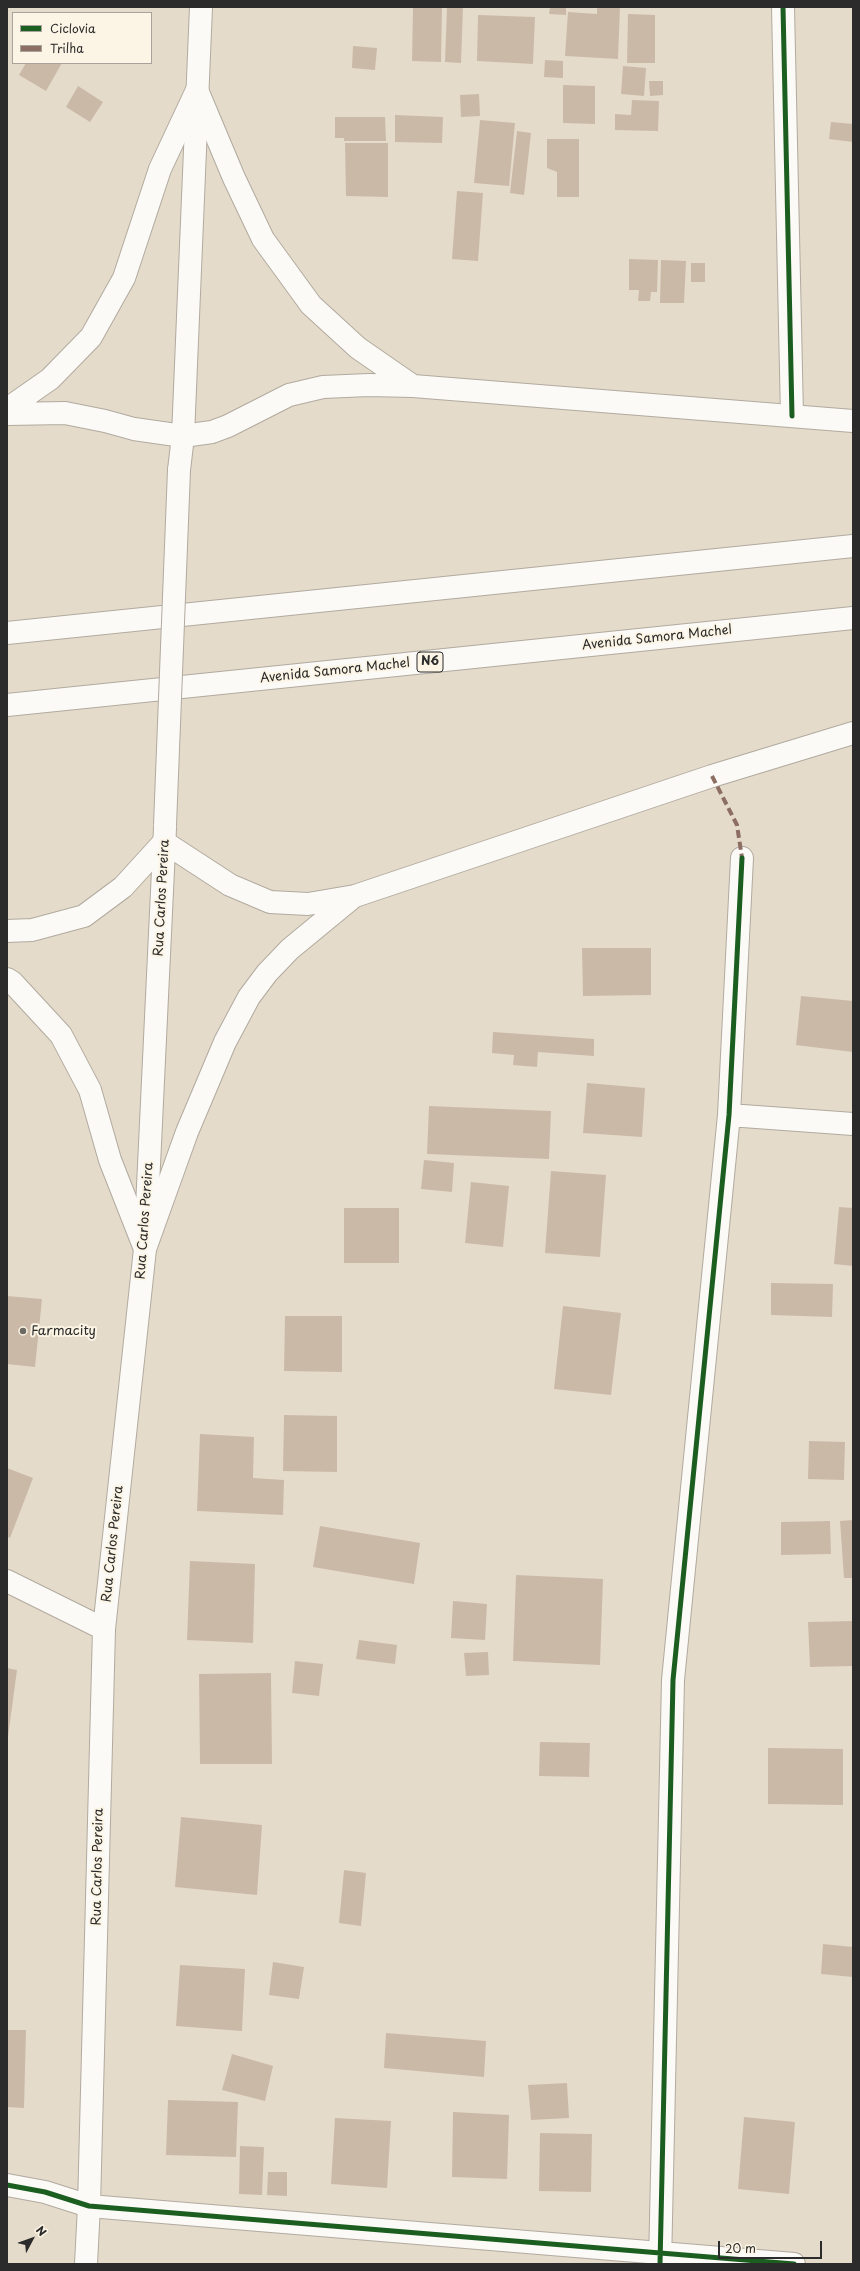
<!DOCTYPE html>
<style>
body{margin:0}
#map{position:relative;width:860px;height:2271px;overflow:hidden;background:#e5dbca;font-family:"Playpen Sans",sans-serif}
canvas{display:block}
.frame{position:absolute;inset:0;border:8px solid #2b2b2b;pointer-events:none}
.legend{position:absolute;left:12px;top:12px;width:140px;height:52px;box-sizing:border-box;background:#fcf5e5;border:1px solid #a8a49b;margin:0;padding:5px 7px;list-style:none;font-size:12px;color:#2b2b2b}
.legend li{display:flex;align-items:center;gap:8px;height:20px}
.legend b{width:20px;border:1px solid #a8a49b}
.north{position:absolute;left:12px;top:2219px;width:40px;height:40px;-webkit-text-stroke:3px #fcf5e5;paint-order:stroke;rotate:49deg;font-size:11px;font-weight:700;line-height:16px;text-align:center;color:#2b2b2b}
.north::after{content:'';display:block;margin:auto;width:14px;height:18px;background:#2b2b2b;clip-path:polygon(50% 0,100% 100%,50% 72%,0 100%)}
.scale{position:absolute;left:718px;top:2241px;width:104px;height:18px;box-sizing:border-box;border:2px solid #2b2b2b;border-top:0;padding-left:5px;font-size:12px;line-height:14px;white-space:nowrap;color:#2b2b2b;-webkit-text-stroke:3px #fcf5e5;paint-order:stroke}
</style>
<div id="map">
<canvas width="860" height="2271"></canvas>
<div class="frame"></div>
<ul class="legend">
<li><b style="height:5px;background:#1b5e20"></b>Ciclovia</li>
<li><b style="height:5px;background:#8d6e63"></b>Trilha</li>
</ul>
<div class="north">N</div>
<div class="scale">20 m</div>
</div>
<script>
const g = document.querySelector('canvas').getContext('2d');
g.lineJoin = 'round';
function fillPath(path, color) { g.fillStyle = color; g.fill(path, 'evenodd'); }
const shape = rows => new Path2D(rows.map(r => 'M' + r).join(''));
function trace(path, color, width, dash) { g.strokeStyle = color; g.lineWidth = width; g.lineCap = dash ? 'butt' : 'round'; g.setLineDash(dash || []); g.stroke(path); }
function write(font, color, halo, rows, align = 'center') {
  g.font = font + ' "Playpen Sans",sans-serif'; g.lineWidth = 4; g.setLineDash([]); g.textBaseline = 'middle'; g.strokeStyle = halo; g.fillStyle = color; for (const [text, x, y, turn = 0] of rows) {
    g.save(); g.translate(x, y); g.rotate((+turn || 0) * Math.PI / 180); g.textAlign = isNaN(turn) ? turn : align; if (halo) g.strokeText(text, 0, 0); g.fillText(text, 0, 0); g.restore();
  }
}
fillPath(shape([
 [413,7,442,7,441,62,412,61],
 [447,7,463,7,461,63,445,62],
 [550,7,566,7,566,15,549,14],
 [597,7,620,7,618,59,565,56,568,12,597,14],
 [628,14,655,15,655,63,627,63],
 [478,15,535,17,533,64,477,61],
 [353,46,377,48,375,70,352,68],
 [545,60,563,61,563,78,544,77],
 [26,63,62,63,46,91,19,75],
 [623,66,646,68,644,96,621,94],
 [649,81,663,81,663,95,650,96],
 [563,85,595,86,595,124,563,123],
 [78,86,103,102,90,122,66,107],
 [479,94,480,116,461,117,460,95],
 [632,100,659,101,658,131,615,130,615,114,631,115],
 [395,115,443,117,442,143,395,142],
 [335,117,385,117,386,141,344,141,344,138,335,138],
 [480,120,515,123,509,186,474,183],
 [831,122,853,124,853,142,829,139],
 [517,131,531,133,524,195,510,193],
 [547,139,579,139,579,197,557,197,557,172,547,168],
 [345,143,388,143,388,197,346,196],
 [457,191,483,193,478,261,452,259],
 [629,259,658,260,657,292,651,292,650,301,638,301,639,290,629,290],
 [661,260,686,261,684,303,660,303],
 [691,263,705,263,705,282,691,282],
 [582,948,651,948,651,995,583,996],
 [801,996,853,1001,853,1052,796,1045],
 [493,1032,594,1039,594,1056,538,1052,537,1067,513,1065,514,1055,492,1053],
 [587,1083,645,1088,642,1137,583,1133],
 [429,1106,551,1111,549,1159,427,1154],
 [424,1160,454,1163,452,1192,421,1189],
 [551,1171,606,1175,600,1257,545,1253],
 [471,1182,509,1186,503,1247,465,1243],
 [839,1207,853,1208,853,1266,834,1264],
 [344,1208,399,1208,399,1263,344,1263],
 [771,1283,833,1284,832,1317,771,1315],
 [7,1296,42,1299,35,1367,7,1364],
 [563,1306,621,1313,611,1395,554,1389],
 [285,1316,342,1316,342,1372,284,1371],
 [284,1415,337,1416,337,1472,283,1471],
 [200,1434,254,1437,253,1478,284,1480,283,1515,197,1511],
 [809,1441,845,1442,844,1480,808,1479],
 [7,1468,33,1478,10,1538,7,1536],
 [853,1520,853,1578,844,1578,840,1521],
 [830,1521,831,1554,781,1555,781,1522],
 [320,1526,420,1543,414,1584,313,1567],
 [190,1561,255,1564,253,1643,187,1640],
 [516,1575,603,1579,600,1665,513,1661],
 [453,1601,487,1604,485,1640,451,1638],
 [853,1621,853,1666,810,1667,808,1622],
 [359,1640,397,1645,395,1664,356,1659],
 [488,1652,489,1675,466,1676,464,1653],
 [295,1661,323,1664,319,1696,292,1693],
 [7,1668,17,1670,8,1737,7,1737],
 [271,1673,272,1764,200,1764,199,1674],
 [540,1742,590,1743,589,1777,539,1776],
 [768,1748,843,1749,843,1805,768,1804],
 [181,1817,262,1825,257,1895,175,1887],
 [344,1870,366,1873,361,1926,339,1923],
 [823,1944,853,1947,853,1977,821,1974],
 [273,1962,304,1967,299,1999,269,1995],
 [180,1965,245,1969,242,2031,176,2026],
 [7,2030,26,2030,24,2108,7,2107],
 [386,2033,486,2041,484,2077,384,2068],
 [232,2054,273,2066,265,2101,222,2090],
 [567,2083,569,2118,531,2120,528,2085],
 [168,2100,238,2102,236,2157,166,2155],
 [453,2112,509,2115,507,2179,452,2177],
 [744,2117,795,2122,789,2194,738,2189],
 [335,2118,391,2121,387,2188,331,2184],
 [540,2133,592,2134,591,2192,539,2191],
 [240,2146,264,2147,262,2195,239,2194],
 [268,2172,287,2172,287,2196,267,2195]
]), '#cbb9a8');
const minor = shape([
 [783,7,792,416],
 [729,1115,853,1124],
 [7,1581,104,1629],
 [7,2185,45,2192,89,2206,794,2264],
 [660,2264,673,1680,729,1115,742,858]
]);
const major = shape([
 [179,470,183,436,201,7],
 [86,2264,89,2206,104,1629,145,1249,165,828]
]);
const highway = shape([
 [197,90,234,178,263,239,311,305,358,348,413,386],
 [7,409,50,379,91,337,124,278,160,169,197,90],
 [7,414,65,413,105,421,134,429,183,436,212,432,228,426,289,395,323,387,369,385,413,386,853,421],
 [7,633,853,546],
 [7,705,853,618],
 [7,931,32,930,84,916,123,887,164,842,230,885,270,902,308,904,355,896,712,776,853,733],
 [7,979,12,982,61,1035,90,1090,110,1160,145,1249],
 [145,1249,187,1132,225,1042,249,997,267,973,290,949,352,898]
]);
trace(minor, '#b1aa9f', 24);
trace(major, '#b1aa9f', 24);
trace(highway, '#b1aa9f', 24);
trace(minor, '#fbfaf7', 22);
trace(major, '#fbfaf7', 22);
trace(highway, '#fbfaf7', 22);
const majorBridge = shape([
 [165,825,179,470]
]);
trace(majorBridge, '#b1aa9f', 24, []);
trace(majorBridge, '#fbfaf7', 22);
trace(shape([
 [712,776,737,825,742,858]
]), '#8d6e63', 4, [8, 4]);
trace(shape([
 [783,7,792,416],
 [7,2185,45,2192,89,2206,794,2264],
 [660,2264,673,1680,729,1115,742,858]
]), '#1b5e20', 5);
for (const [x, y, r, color] of [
 [23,1331,4,"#6c6963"]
]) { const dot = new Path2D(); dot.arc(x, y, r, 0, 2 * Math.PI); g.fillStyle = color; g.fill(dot); trace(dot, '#fcf5e5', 1.5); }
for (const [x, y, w] of [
 [430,662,26]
]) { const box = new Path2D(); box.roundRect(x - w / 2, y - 10, w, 20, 3); g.fillStyle = '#fcf5e5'; g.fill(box); trace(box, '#2b2b2b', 1); }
write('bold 12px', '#2b2b2b', null, [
 ["N6",430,662]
]);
write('13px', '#2b2b2b', '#fcf5e5', [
 ["Avenida Samora Machel",657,638,-6],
 ["Avenida Samora Machel",335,671,-6],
 ["Rua Carlos Pereira",162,898,-87],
 ["Rua Carlos Pereira",145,1221,-86],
 ["Rua Carlos Pereira",113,1544,-84],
 ["Rua Carlos Pereira",98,1867,-89]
]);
write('13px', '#2b2b2b', '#fcf5e5', [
 ["Farmacity",31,1331]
], 'left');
</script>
